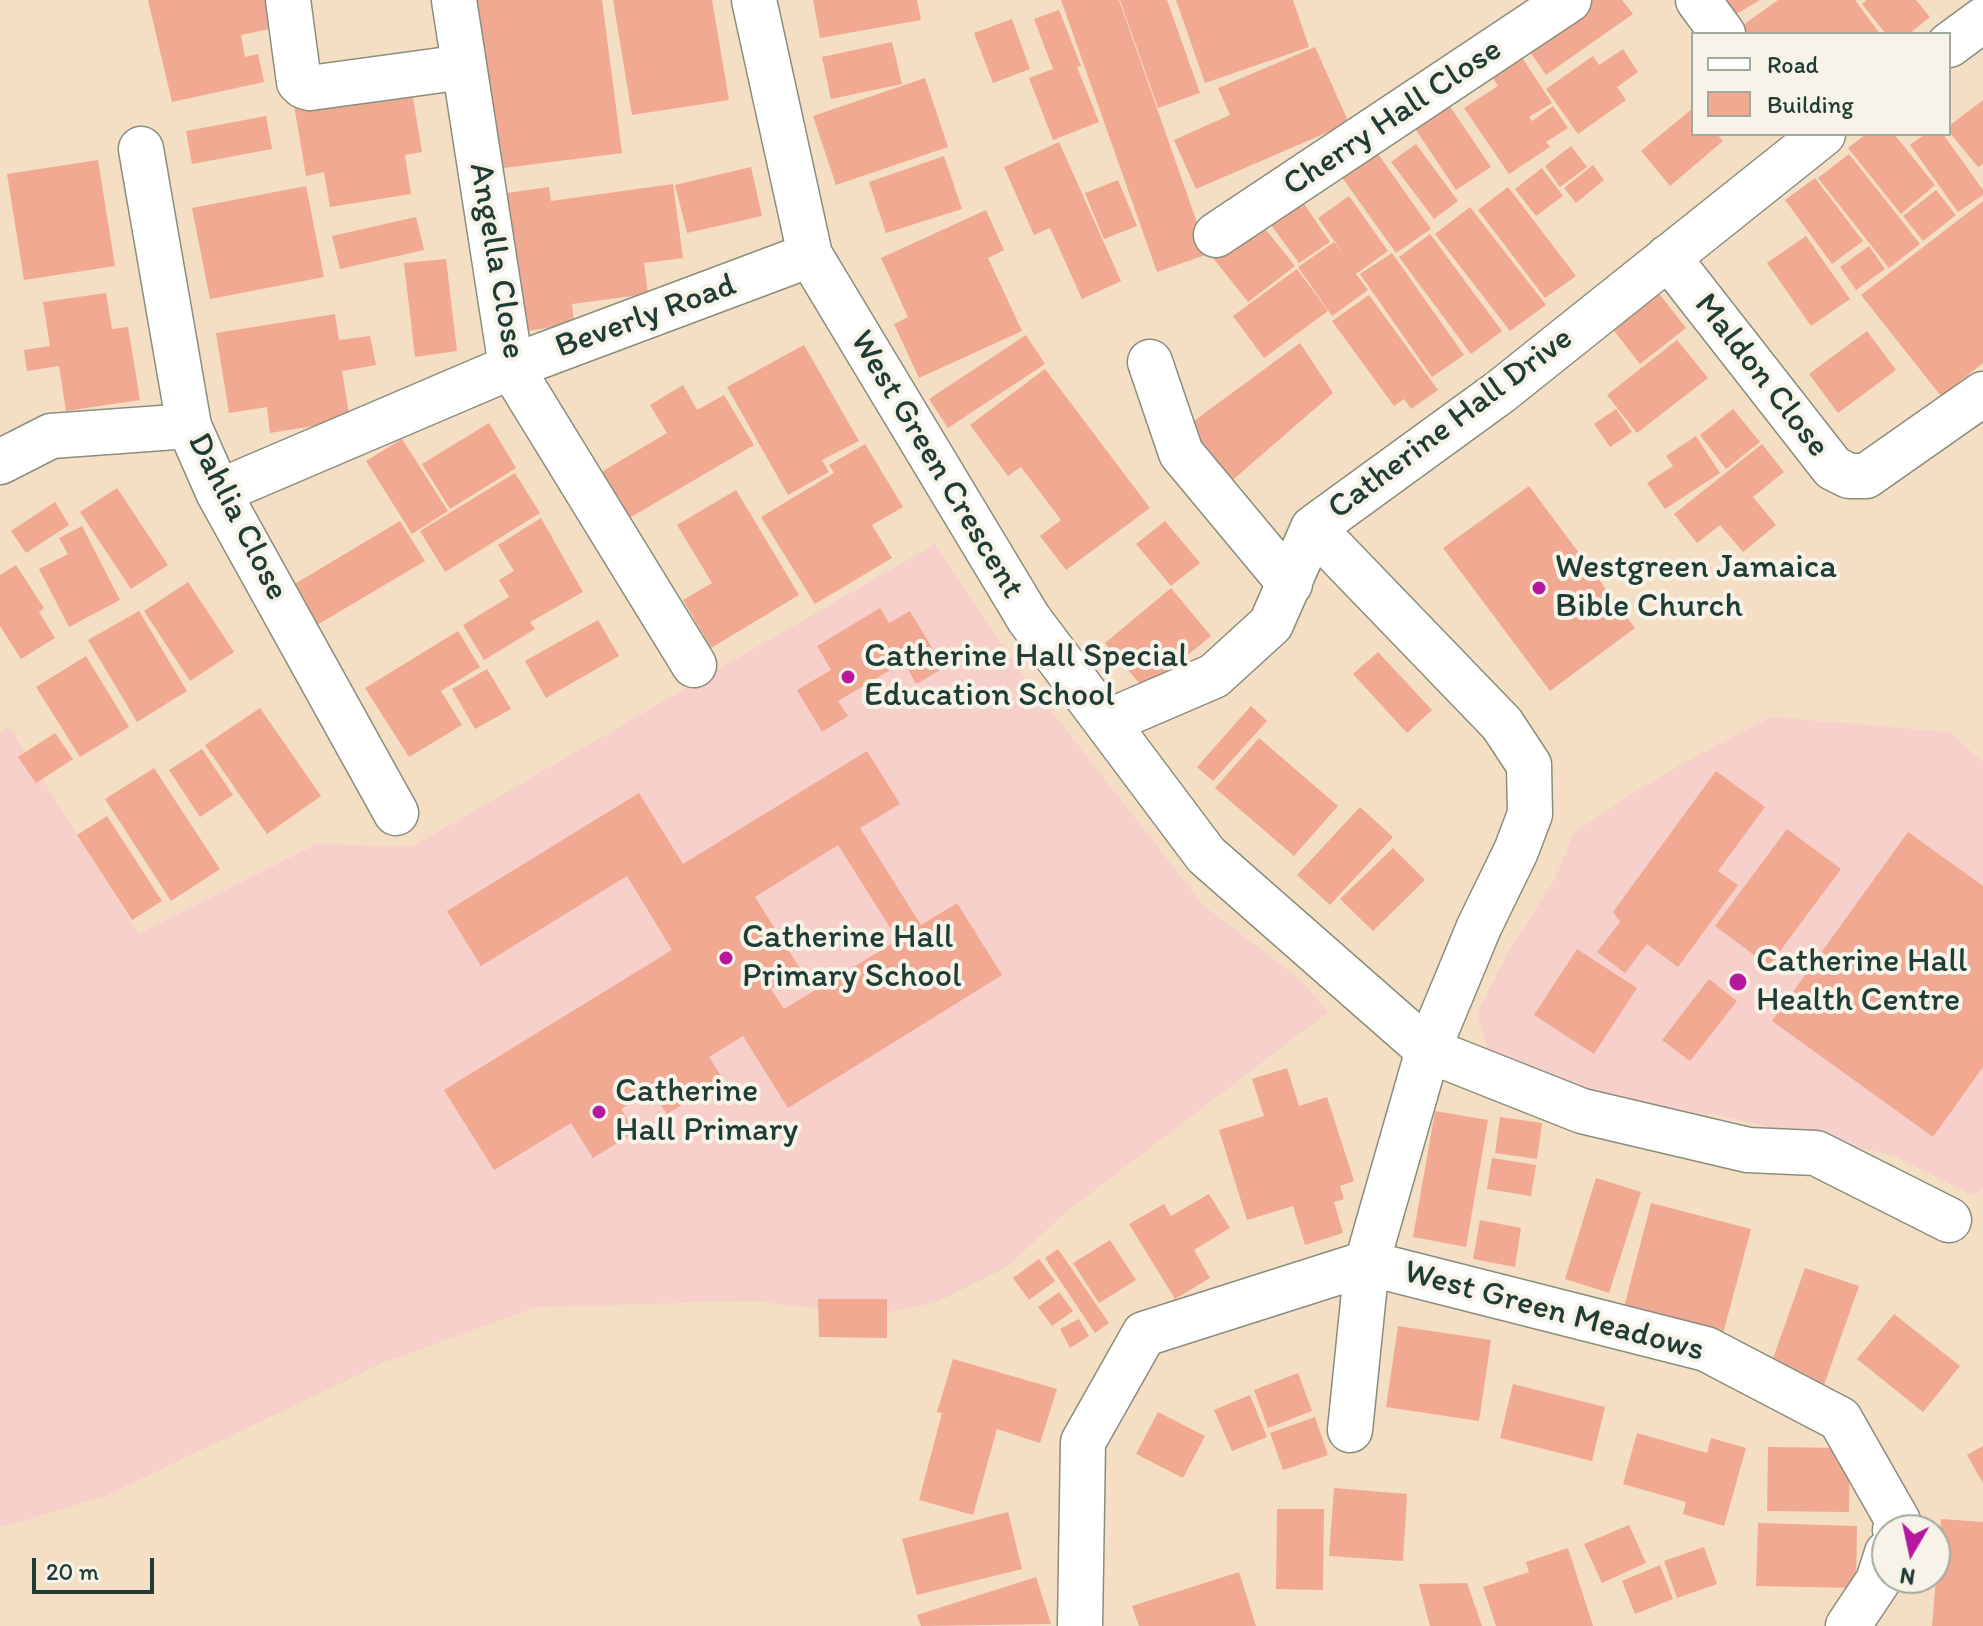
<!DOCTYPE html>
<style>
body{margin:0}
#map{position:relative;width:1983px;height:1626px;overflow:hidden;background:#f4dec4;font-family:Itim,sans-serif}
canvas{display:block}
.legend{position:absolute;left:1691px;top:32px;width:260px;height:104px;box-sizing:border-box;background:#f7f3e8;border:2px solid #a1aaa0;margin:0;padding:10px 14px;list-style:none;font-size:24px;color:#1f3d34}
.legend li{display:flex;align-items:center;gap:16px;height:40px}
.legend b{width:40px;border:2px solid #a1aaa0}
.north{position:absolute;left:1871px;top:1514px;width:80px;height:80px;box-sizing:border-box;background:#f7f3e8;border:2px solid #a1aaa0;border-radius:50%;rotate:189deg;font-size:22px;font-weight:700;line-height:32px;text-align:center;color:#1f3d34}
.north::after{content:'';display:block;margin:auto;width:28px;height:36px;background:#b5179e;clip-path:polygon(50% 0,100% 100%,50% 72%,0 100%)}
.scale{position:absolute;left:32px;top:1558px;width:122px;height:36px;box-sizing:border-box;border:4px solid #1f3d34;border-top:0;padding-left:10px;font-size:24px;line-height:28px;white-space:nowrap;color:#1f3d34;-webkit-text-stroke:6px #f7f3e8;paint-order:stroke}
</style>
<div id="map">
<canvas width="1983" height="1626"></canvas>
<ul class="legend">
<li><b style="height:10px;background:#fff"></b>Road</li>
<li><b style="height:22px;background:#f1a991"></b>Building</li>
</ul>
<div class="north">N</div>
<div class="scale">20 m</div>
</div>
<script>
const g = document.querySelector('canvas').getContext('2d');
g.lineJoin = 'round';
function fillPath(path, color) { g.fillStyle = color; g.fill(path, 'evenodd'); }
const shape = rows => new Path2D(rows.map(r => 'M' + r).join(''));
function trace(path, color, width, dash) { g.strokeStyle = color; g.lineWidth = width; g.lineCap = dash ? 'butt' : 'round'; g.setLineDash(dash || []); g.stroke(path); }
function write(font, color, halo, rows, align = 'center') {
  g.font = font + ' Itim,sans-serif'; g.lineWidth = 8; g.setLineDash([]); g.textBaseline = 'middle'; g.strokeStyle = halo; g.fillStyle = color; for (const [text, x, y, turn = 0] of rows) {
    g.save(); g.translate(x, y); g.rotate((+turn || 0) * Math.PI / 180); g.textAlign = isNaN(turn) ? turn : align; if (halo) g.strokeText(text, 0, 0); g.fillText(text, 0, 0); g.restore();
  }
}
fillPath(shape([
 [935,544,1019,670,1204,906,1301,980,1328,1012,1066,1212,1007,1267,937,1302,876,1315,754,1301,537,1307,385,1362,105,1496,0,1528,0,732,10,727,139,934,317,844,412,847],
 [1772,717,1949,732,1983,762,1983,1189,1972,1195,1895,1156,1712,1114,1624,1120,1488,1052,1477,1013,1509,951,1555,879,1573,834,1632,794,1685,762]
]), '#f7d0cb');
fillPath(shape([
 [148,0,268,0,274,28,241,35,245,57,258,54,264,82,172,102],
 [473,0,602,0,622,153,496,169],
 [613,0,712,0,729,100,632,115],
 [813,0,917,0,921,20,820,38],
 [1061,0,1119,0,1208,254,1157,272],
 [1120,0,1167,0,1200,93,1158,108],
 [1176,0,1293,0,1309,47,1205,83],
 [1582,0,1622,0,1633,14,1546,75,1523,42],
 [1724,0,1760,0,1733,16],
 [1778,0,1855,0,1880,34,1743,34,1739,28],
 [1867,0,1916,0,1930,17,1909,34,1886,34,1862,4],
 [1059,10,1081,66,1077,67,1099,122,1053,140,1029,78,1053,69,1034,19],
 [1012,19,1030,69,993,83,974,33],
 [892,42,902,84,831,99,822,57],
 [1315,47,1349,123,1196,189,1174,140,1230,115,1218,88],
 [1515,47,1552,103,1529,117,1532,121,1553,106,1568,128,1546,142,1550,147,1509,174,1464,108,1498,86,1485,67],
 [1623,49,1638,72,1617,87,1626,100,1578,134,1546,89,1593,56,1599,65],
 [925,78,948,147,836,185,813,116],
 [411,86,422,152,405,155,411,194,330,207,324,172,306,176,294,105],
 [1443,96,1491,167,1456,190,1408,118],
 [1983,100,1983,164,1978,167,1949,132,1949,126],
 [1693,108,1693,134,1717,134,1723,141,1670,186,1641,151],
 [266,116,272,149,192,164,186,131],
 [1866,134,1894,134,1935,185,1901,214,1848,148],
 [1925,134,1943,134,1983,190,1983,195,1958,212,1910,145],
 [1059,142,1121,281,1082,299,1050,228,1034,235,1004,167],
 [1371,144,1431,229,1396,253,1336,169],
 [1416,144,1458,201,1434,219,1391,162],
 [1571,146,1587,167,1560,187,1545,166],
 [1849,154,1920,244,1889,268,1818,178],
 [944,156,962,209,886,233,869,182],
 [98,160,115,266,24,280,7,174],
 [1593,165,1604,180,1576,203,1564,188],
 [751,167,762,216,687,233,675,185],
 [1542,168,1563,196,1536,216,1515,189],
 [1815,178,1863,241,1832,264,1785,200],
 [1118,180,1137,226,1104,239,1085,193],
 [673,184,683,258,644,263,648,294,572,304,574,324,527,331,507,193,549,187,551,201],
 [306,186,324,277,210,299,192,208],
 [1508,187,1576,276,1545,298,1478,210],
 [1936,190,1956,215,1923,241,1903,216],
 [1296,192,1330,242,1299,263,1263,214],
 [1349,196,1388,251,1356,274,1368,290,1332,316,1298,267,1334,242,1347,259,1318,218],
 [1983,201,1983,363,1941,396,1861,295],
 [1470,207,1546,305,1510,331,1435,234],
 [986,210,1004,250,988,258,1022,331,919,378,894,324,908,317,881,258],
 [416,217,424,250,340,269,332,236],
 [1259,221,1295,266,1248,302,1213,258],
 [1430,234,1502,331,1471,354,1399,257],
 [1806,236,1850,299,1811,326,1767,263],
 [1869,246,1885,269,1856,290,1840,267],
 [1392,253,1464,355,1432,377,1360,274],
 [446,259,457,351,415,357,404,263],
 [1297,269,1328,311,1264,358,1233,316],
 [1657,291,1686,328,1640,364,1611,327],
 [106,293,112,329,128,327,140,400,66,411,59,366,27,371,24,350,50,346,43,302],
 [1369,295,1438,390,1411,409,1404,399,1394,406,1332,321],
 [335,314,339,340,370,336,376,365,342,371,350,420,270,433,267,407,229,413,216,333],
 [1867,331,1896,370,1838,413,1809,374],
 [1026,335,1045,364,948,428,929,399],
 [1677,340,1708,378,1637,433,1607,395],
 [1300,343,1333,393,1228,484,1187,426],
 [804,345,859,441,822,460,829,472,788,495,727,387],
 [1045,369,1150,508,1066,570,1040,536,1061,520,1021,467,1008,476,970,425],
 [683,385,697,410,724,395,754,445,626,520,598,474,667,433,650,405],
 [1616,409,1632,432,1610,447,1594,424],
 [1733,409,1760,442,1726,469,1700,435],
 [489,423,516,468,450,509,422,464],
 [1696,436,1720,473,1665,509,1647,483,1673,466,1666,456],
 [402,439,448,511,412,534,366,461],
 [865,444,903,507,872,525,892,558,815,604,761,517,834,473,829,465],
 [1762,444,1784,472,1753,497,1776,525,1743,552,1720,525,1697,543,1674,514],
 [515,473,540,513,445,572,420,531],
 [1529,486,1635,628,1550,691,1443,548],
 [117,488,168,565,131,589,80,512],
 [736,490,799,595,711,648,683,600,712,583,677,525],
 [55,502,69,525,26,553,11,531],
 [541,518,583,592,530,622,535,629,484,660,463,625,509,597,499,580,514,571,498,545],
 [400,521,425,561,317,625,293,585],
 [1165,521,1200,563,1171,586,1136,544],
 [82,526,120,600,69,627,39,569,68,554,59,538],
 [16,565,44,608,39,612,55,638,21,659,0,626,0,575],
 [188,582,234,652,190,681,144,611],
 [1171,588,1211,636,1145,690,1105,643],
 [880,608,889,623,910,611,944,668,916,684,904,662,838,701,848,716,822,732,797,690,831,670,817,646],
 [139,611,187,691,137,722,88,640],
 [598,620,619,656,546,698,525,661],
 [458,631,480,667,441,691,462,725,409,757,365,688],
 [1378,652,1432,710,1407,733,1353,674],
 [86,656,129,727,80,757,36,687],
 [487,669,511,709,475,729,452,689],
 [1251,706,1267,721,1213,781,1197,767],
 [260,708,321,796,267,834,205,745],
 [55,733,73,759,36,783,18,757],
 [1259,738,1338,806,1294,856,1215,788],
 [202,749,233,795,200,817,169,770],
 [867,751,900,804,860,828,921,925,957,903,1002,975,788,1108,743,1036,709,1057,723,1079,667,1114,651,1090,621,1109,635,1132,593,1158,571,1123,494,1170,444,1090,672,950,627,876,481,966,447,911,639,793,683,864],
 [838,845,898,940,784,1009,771,989,801,970,755,897],
 [154,768,220,869,171,901,105,799],
 [1716,771,1765,807,1718,871,1738,885,1678,967,1647,944,1625,973,1597,952,1620,922,1613,912],
 [1360,807,1393,837,1330,905,1297,875],
 [107,816,162,901,132,920,77,835],
 [1787,829,1841,869,1769,966,1715,926],
 [1908,832,1983,886,1983,1067,1933,1137,1772,1021],
 [1393,848,1425,880,1373,931,1340,899],
 [1577,949,1637,988,1594,1054,1534,1015],
 [1709,979,1737,1001,1690,1061,1662,1040],
 [1287,1068,1299,1106,1327,1097,1354,1181,1340,1186,1344,1199,1334,1202,1343,1233,1305,1245,1293,1206,1247,1220,1219,1130,1264,1116,1252,1079],
 [1435,1111,1488,1120,1466,1247,1413,1237],
 [1500,1117,1542,1123,1537,1159,1495,1153],
 [1492,1158,1536,1165,1531,1196,1487,1189],
 [1596,1178,1641,1192,1609,1293,1565,1279],
 [1209,1194,1230,1228,1194,1250,1210,1278,1175,1299,1129,1224,1164,1204,1171,1216],
 [1651,1203,1751,1229,1721,1341,1622,1315],
 [1480,1220,1521,1228,1515,1267,1473,1259],
 [1110,1240,1136,1280,1099,1303,1073,1263],
 [1058,1249,1109,1323,1095,1333,1045,1258],
 [1039,1259,1055,1281,1029,1300,1013,1278],
 [1805,1268,1859,1286,1824,1385,1770,1367],
 [1059,1292,1073,1311,1052,1326,1038,1307],
 [818,1299,887,1299,887,1338,819,1337],
 [1894,1314,1960,1366,1923,1412,1857,1359],
 [1079,1319,1089,1336,1070,1348,1060,1329],
 [1398,1326,1491,1340,1479,1421,1386,1407],
 [953,1359,1057,1389,1040,1443,997,1429,973,1515,919,1500,942,1413,937,1412],
 [1298,1373,1312,1411,1268,1428,1254,1390],
 [1513,1384,1605,1407,1592,1461,1500,1438],
 [1250,1395,1267,1437,1232,1451,1214,1410],
 [1158,1412,1205,1436,1183,1478,1136,1454],
 [1315,1417,1328,1455,1283,1470,1270,1433],
 [1637,1433,1707,1453,1711,1438,1746,1448,1724,1526,1683,1514,1686,1502,1623,1484],
 [1983,1446,1983,1483,1967,1455],
 [1768,1447,1850,1448,1849,1512,1767,1511],
 [1334,1488,1407,1494,1403,1561,1329,1556],
 [1277,1509,1324,1509,1323,1590,1276,1589],
 [1008,1512,1022,1569,917,1595,902,1539],
 [1941,1519,1983,1522,1983,1626,1932,1626],
 [1758,1523,1857,1526,1856,1588,1756,1586],
 [1629,1525,1646,1563,1602,1583,1584,1544],
 [1704,1547,1717,1584,1677,1598,1664,1561],
 [1568,1548,1593,1626,1496,1626,1483,1587,1529,1572,1526,1562],
 [1660,1565,1673,1599,1635,1614,1622,1581],
 [1239,1572,1256,1626,1139,1626,1132,1606],
 [1036,1577,1051,1624,921,1626,917,1615],
 [1467,1583,1482,1626,1430,1626,1419,1584]
]), '#f1a991');
const minor = shape([
 [288,0,299,82,303,86,310,88,464,67],
 [454,0,511,367,694,665],
 [754,0,810,255,1029,619,1206,855,1428,1050,1582,1111,1748,1150,1816,1153,1949,1220],
 [1698,0,1723,34],
 [1949,45,1983,20],
 [141,149,189,426,218,492,396,813],
 [1216,235,1569,0],
 [1668,257,1833,468,1849,476,1866,476,1983,394],
 [1150,362,1181,453,1290,584],
 [0,462,51,436,189,426],
 [218,492,511,367,810,255],
 [1313,528,1502,724,1529,765,1530,814,1516,851,1479,927,1428,1050,1367,1263,1706,1349,1840,1419,1898,1521,1895,1530],
 [1107,722,1214,676,1271,624,1313,528,1500,392,1823,134],
 [1080,1626,1083,1442,1144,1334,1367,1263,1350,1430],
 [1848,1626,1878,1581,1887,1553]
]);
trace(minor, '#8a8e7c', 47);
trace(minor, '#fff', 44);
for (const [x, y, r, color] of [
 [1539,588,8,"#b5179e"],
 [848,677,8,"#b5179e"],
 [726,958,8,"#b5179e"],
 [1738,982,10,"#b5179e"],
 [599,1112,8,"#b5179e"]
]) { const dot = new Path2D(); dot.arc(x, y, r, 0, 2 * Math.PI); g.fillStyle = color; g.fill(dot); trace(dot, '#f7f3e8', 3); }
write('34px', '#1f3d34', '#f7f3e8', [
 ["Cherry Hall Close",1393,118,-34],
 ["Angella Close",496,261,80],
 ["Beverly Road",646,317,-20],
 ["Maldon Close",1761,376,52],
 ["Catherine Hall Drive",1451,424,-37],
 ["West Green Crescent",936,465,59],
 ["Dahlia Close",237,517,63],
 ["West Green Meadows",1554,1312,15]
]);
write('34px', '#1f3d34', '#f7f3e8', [
 ["Westgreen Jamaica",1555,568],
 ["Bible Church",1555,607],
 ["Catherine Hall Special",864,657],
 ["Education School",864,696],
 ["Catherine Hall",742,938],
 ["Primary School",742,977],
 ["Catherine Hall",1756,962],
 ["Health Centre",1756,1001],
 ["Catherine",615,1092],
 ["Hall Primary",615,1131]
], 'left');
</script>
